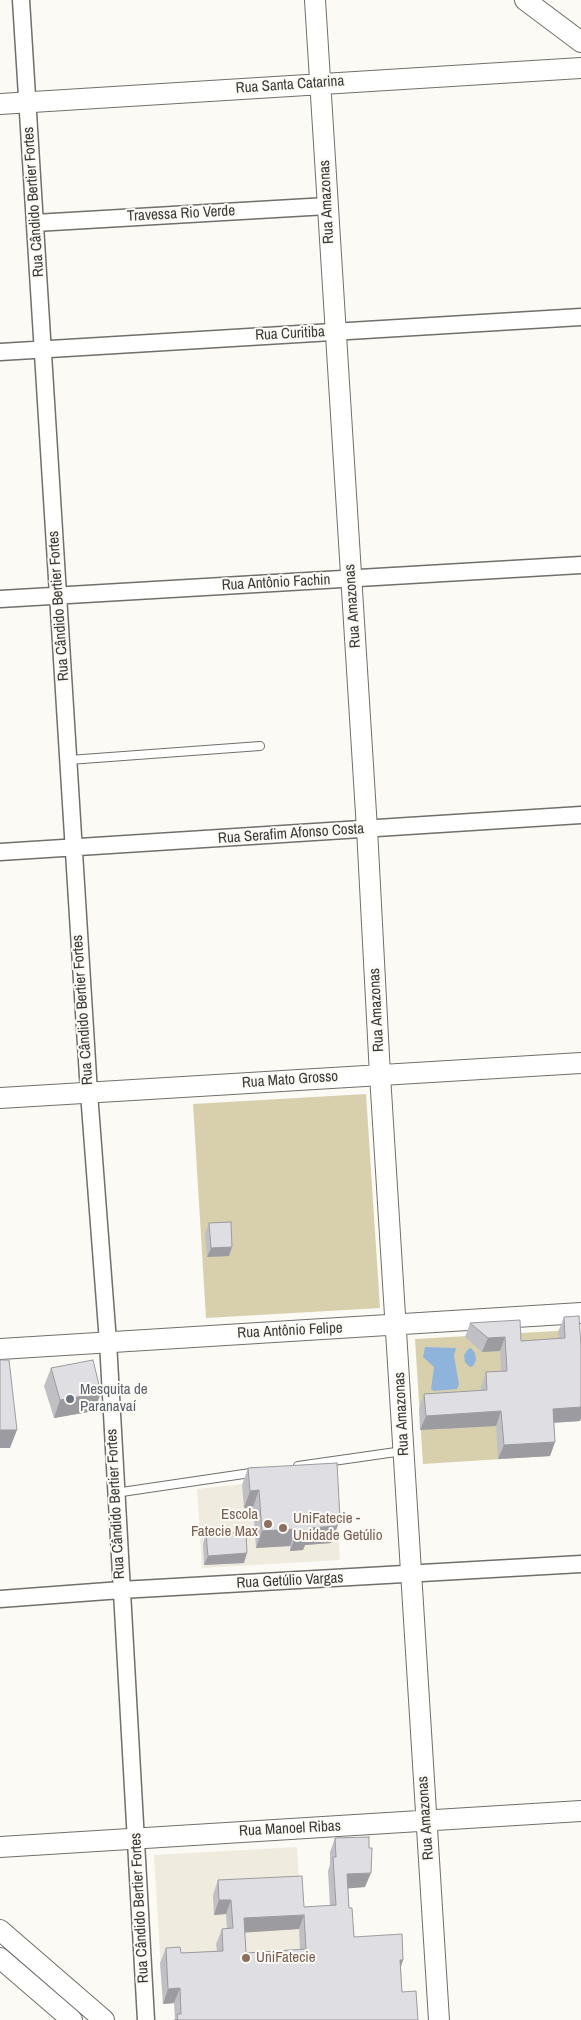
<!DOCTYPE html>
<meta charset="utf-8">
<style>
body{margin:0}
canvas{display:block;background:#fbfaf4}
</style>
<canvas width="581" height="2020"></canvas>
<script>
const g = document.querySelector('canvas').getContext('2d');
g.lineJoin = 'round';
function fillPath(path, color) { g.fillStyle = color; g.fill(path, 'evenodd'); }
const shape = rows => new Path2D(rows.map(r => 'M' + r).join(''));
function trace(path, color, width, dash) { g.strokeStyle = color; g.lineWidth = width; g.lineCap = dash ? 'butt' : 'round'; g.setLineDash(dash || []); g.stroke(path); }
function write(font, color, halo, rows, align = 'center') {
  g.font = font + ' "Archivo Narrow",sans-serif'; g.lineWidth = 4; g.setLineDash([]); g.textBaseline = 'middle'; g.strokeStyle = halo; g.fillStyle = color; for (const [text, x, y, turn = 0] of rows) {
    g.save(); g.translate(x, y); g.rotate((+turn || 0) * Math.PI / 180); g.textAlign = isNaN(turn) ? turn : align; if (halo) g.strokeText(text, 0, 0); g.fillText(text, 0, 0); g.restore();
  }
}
fillPath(shape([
 [335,1474,340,1560,202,1568,197,1489],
 [297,1847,301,1921,334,1994,163,2004,154,1855]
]), '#efecdf');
fillPath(shape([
 [366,1094,380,1308,206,1318,193,1104],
 [574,1330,580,1421,548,1423,550,1456,423,1464,415,1339]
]), '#d8d0ad');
fillPath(shape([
 [425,1347,456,1348,454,1356,459,1384,457,1389,434,1391,431,1389,434,1367,423,1357],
 [471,1348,475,1353,476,1360,473,1366,470,1367,465,1362,464,1355,468,1349]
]), '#8fb4dc');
const service = shape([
 [69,760,260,746],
 [298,1466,403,1451],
 [115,1493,257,1472]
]);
const minor = shape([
 [21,0,89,1093,108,1342,146,2020],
 [35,223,327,206],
 [0,352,581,317],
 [0,599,581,565],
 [0,852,581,815],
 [0,1599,121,1590,581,1564]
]);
const tertiary = shape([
 [315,0,367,829,380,1075,439,2020],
 [525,0,581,42],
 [0,104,581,68],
 [0,1098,581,1063],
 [0,1349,581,1313],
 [0,1847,581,1811],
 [0,1930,104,2020],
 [0,1958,72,2020]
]);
trace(service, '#706f6b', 10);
trace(minor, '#706f6b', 19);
trace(tertiary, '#706f6b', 22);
trace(service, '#fff', 8);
trace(minor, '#fff', 16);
trace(tertiary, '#fff', 20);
fillPath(shape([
 [209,1223,232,1247,229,1256,207,1257,205,1233],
 [564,1317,581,1346,581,1418,580,1421,554,1423,555,1442,550,1456,498,1459,496,1426,420,1430,419,1408,424,1394,481,1391,481,1387,486,1372,501,1371,500,1351,482,1352,465,1337,470,1323,521,1341,559,1338,558,1332],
 [51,1368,94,1411,54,1418,44,1386],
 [248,1468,340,1519,331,1543,305,1545,303,1550,290,1551,290,1546,256,1548,253,1507,244,1508,242,1485],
 [206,1534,244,1563,204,1565,203,1544],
 [335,1838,365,1887,348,1888,349,1908,354,1937,403,1960,401,1967,402,1992,175,2020,174,2003,163,2004,160,1963,166,1948,181,1953,217,1951,216,1944,222,1929,227,1929,226,1914,214,1915,213,1895,218,1880,304,1907,330,1906,328,1871,330,1864,330,1852],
 [299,1929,300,1950,246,1953,245,1932]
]), '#c0bfc3');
fillPath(shape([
 [232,1247,229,1256,207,1257,211,1248],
 [505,1337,500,1351,482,1352,488,1338],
 [101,1393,94,1411,54,1418,60,1400],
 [581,1407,581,1418,580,1421,547,1423,553,1409],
 [501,1411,496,1426,420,1430,426,1416],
 [0,1430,17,1430,10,1448,0,1448],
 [555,1442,550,1456,498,1459,504,1445],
 [259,1490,253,1507,244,1508,250,1491],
 [337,1519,340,1519,331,1543,305,1545,303,1550,290,1551,296,1534,309,1528],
 [296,1529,290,1546,256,1548,262,1531],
 [247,1553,244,1563,204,1565,208,1556],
 [371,1873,365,1887,342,1889,347,1874],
 [219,1900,231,1900,226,1914,214,1915],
 [304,1915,299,1929,239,1933,244,1918],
 [400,1960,403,1960,398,1974],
 [180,1988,174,2003,163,2004,168,1989]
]), '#9c9b9f');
const building = shape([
 [231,1222,232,1247,211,1248,209,1223,231,1222],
 [579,1316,581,1346,581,1407,553,1409,555,1442,504,1445,501,1411,426,1416,424,1394,487,1390,486,1372,507,1371,505,1337,488,1338,470,1323,520,1320,521,1341,565,1338,564,1317,579,1316],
 [0,1360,9,1360,17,1430,0,1430,0,1360],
 [93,1360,101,1393,60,1400,51,1368,93,1360],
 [337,1463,340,1519,337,1519,337,1526,309,1528,310,1533,296,1534,296,1529,262,1531,259,1490,250,1491,248,1468,337,1463],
 [246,1532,247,1553,208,1556,206,1534,246,1532],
 [369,1837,369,1848,372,1848,371,1873,347,1874,349,1908,352,1908,354,1937,402,1934,403,1960,400,1960,402,1992,416,1991,418,2020,174,2020,178,2020,177,2014,181,2014,180,1988,168,1989,166,1948,180,1947,181,1953,223,1951,222,1929,233,1928,231,1900,219,1900,218,1880,302,1876,304,1907,336,1905,333,1857,336,1857,335,1838,369,1837],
 [304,1915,306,1949,246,1953,244,1918,304,1915]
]);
fillPath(building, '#dfdee3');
trace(building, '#9c9b9f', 1);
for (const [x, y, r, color] of [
 [70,1399,5,"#6b7280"],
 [268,1524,5,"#8d6e63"],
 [283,1528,5,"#8d6e63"],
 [246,1958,5,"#8d6e63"]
]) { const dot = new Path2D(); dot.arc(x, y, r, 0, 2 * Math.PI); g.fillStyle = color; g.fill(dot); trace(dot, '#fbfaf4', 2); }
write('15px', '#3b3a38', '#fbfaf4', [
 ["Rua Santa Catarina",290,85,-4],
 ["Rua Cândido Bertier Fortes",34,202,-94],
 ["Rua Amazonas",327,202,-93],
 ["Travessa Rio Verde",181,214,-3],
 ["Rua Curitiba",290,334,-3],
 ["Rua Antônio Fachin",276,583,-3],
 ["Rua Cândido Bertier Fortes",59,606,-94],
 ["Rua Amazonas",353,606,-94],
 ["Rua Serafim Afonso Costa",291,834,-4],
 ["Rua Cândido Bertier Fortes",83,1010,-94],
 ["Rua Amazonas",377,1010,-93],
 ["Rua Mato Grosso",290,1080,-4],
 ["Rua Antônio Felipe",290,1331,-3],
 ["Rua Amazonas",402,1414,-93],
 ["Rua Cândido Bertier Fortes",116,1504,-93],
 ["Rua Getúlio Vargas",290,1581,-3],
 ["Rua Amazonas",426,1818,-94],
 ["Rua Manoel Ribas",290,1829,-3],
 ["Rua Cândido Bertier Fortes",140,1908,-93]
]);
write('15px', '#5b616d', '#fbfaf4', [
 ["Mesquita de",80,1390],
 ["Paranavaí",80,1407]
], 'left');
write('15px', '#785e54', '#fbfaf4', [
 ["Escola",258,1515,"right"],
 ["Fatecie Max",258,1532,"right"],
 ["UniFatecie -",293,1519],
 ["Unidade Getúlio",293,1536],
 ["UniFatecie",256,1958]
], 'left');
</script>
